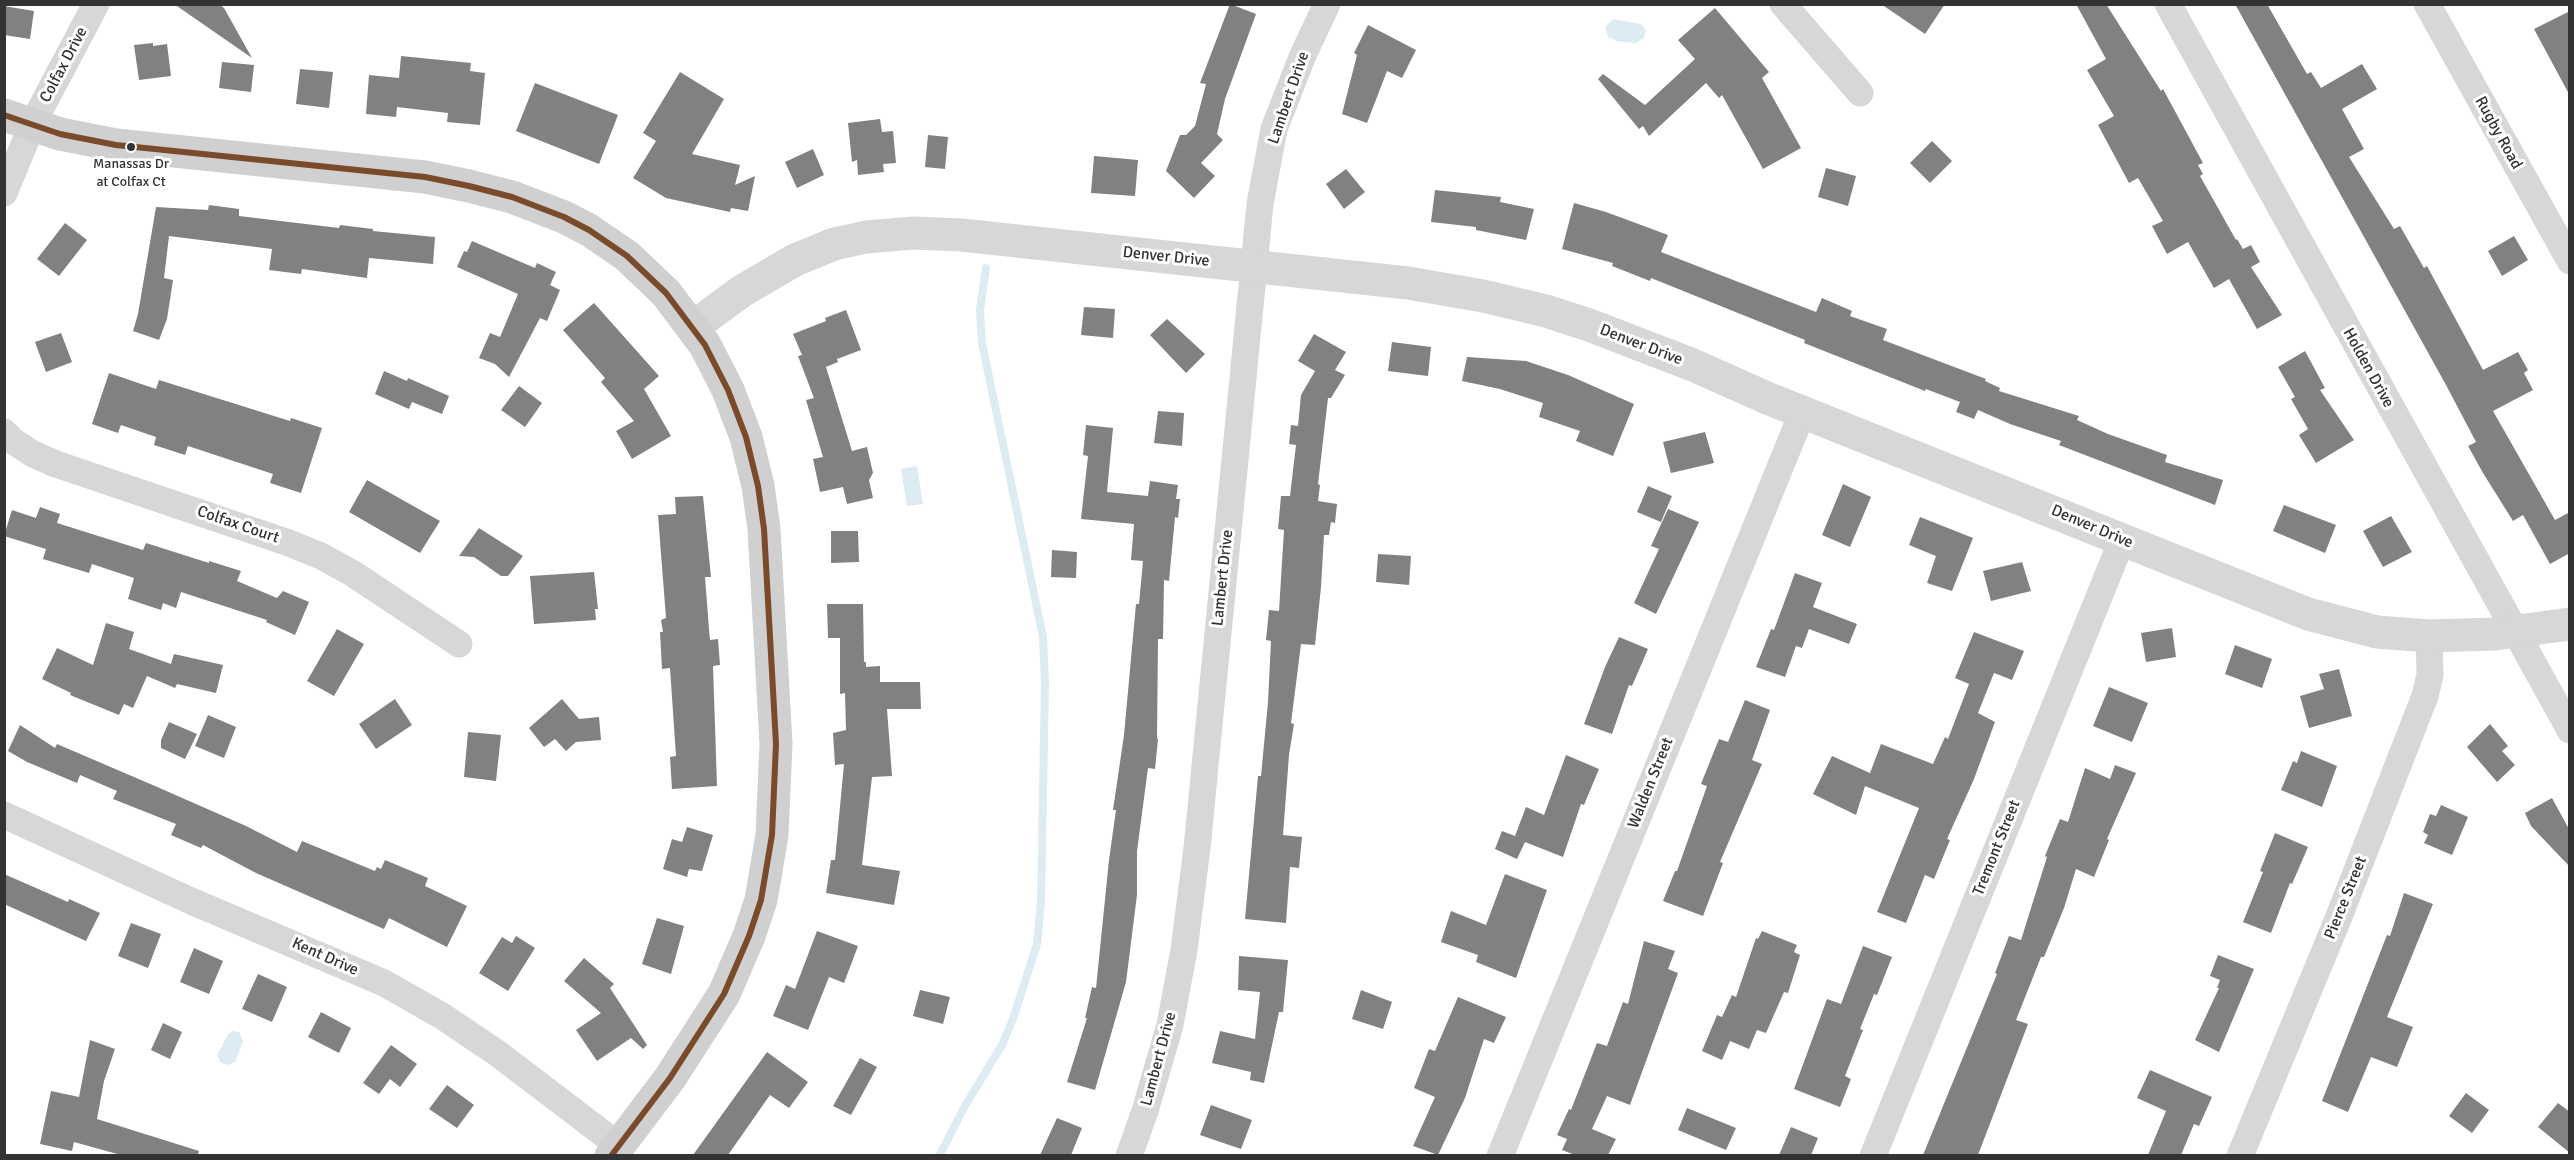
<!DOCTYPE html>
<style>
body{margin:0}
#map{position:relative;width:2574px;height:1160px;overflow:hidden;background:#fff;font-family:Signika,sans-serif}
canvas{display:block}
.frame{position:absolute;inset:0;border:6px solid #333;pointer-events:none}
</style>
<div id="map">
<canvas width="2574" height="1160"></canvas>
<div class="frame"></div>
</div>
<script>
const g = document.querySelector('canvas').getContext('2d');
g.lineJoin = 'round';
function fillPath(path, color) { g.fillStyle = color; g.fill(path, 'evenodd'); }
const shape = rows => new Path2D(rows.map(r => 'M' + r).join(''));
function trace(path, color, width, dash) { g.strokeStyle = color; g.lineWidth = width; g.lineCap = dash ? 'butt' : 'round'; g.setLineDash(dash || []); g.stroke(path); }
function write(font, color, halo, rows, align = 'center') {
  g.font = font + ' Signika,sans-serif'; g.lineWidth = 6; g.setLineDash([]); g.textBaseline = 'middle'; g.strokeStyle = halo; g.fillStyle = color; for (const [text, x, y, turn = 0] of rows) {
    g.save(); g.translate(x, y); g.rotate((+turn || 0) * Math.PI / 180); g.textAlign = isNaN(turn) ? turn : align; if (halo) g.strokeText(text, 0, 0); g.fillText(text, 0, 0); g.restore();
  }
}
fillPath(shape([
 [1613,19,1641,24,1646,30,1644,38,1636,43,1616,41,1608,37,1605,27],
 [917,466,923,504,907,506,901,469],
 [233,1031,239,1032,243,1041,235,1062,227,1065,220,1062,217,1055,228,1034]
]), '#ddebf3');
trace(shape([
 [939,1156,966,1104,1002,1045,1013,1019,1037,944,1041,902,1045,683,1043,637,982,343,980,310,986,268]
]), '#ddebf3', 8);
fillPath(shape([
 [174,4,219,4,224,8,252,58],
 [1230,4,1256,14,1225,99,1217,134,1223,140,1201,163,1215,176,1194,198,1166,171,1180,135,1186,135,1195,126,1206,84,1200,83],
 [1881,4,1945,4,1925,34],
 [2076,4,2106,4,2161,91,2163,89,2203,163,2198,165,2203,174,2200,176,2236,240,2237,239,2243,249,2251,245,2260,262,2251,267,2282,315,2257,329,2229,279,2214,288,2188,242,2167,254,2152,226,2163,221,2138,178,2129,183,2098,125,2114,116,2087,70,2106,59],
 [2235,4,2267,4,2307,74,2311,72,2321,88,2362,64,2377,89,2342,109,2364,149,2349,157,2394,229,2400,226,2424,268,2427,266,2483,370,2518,352,2528,370,2524,373,2533,390,2493,411,2555,520,2570,512,2570,553,2550,564,2523,515,2513,521,2483,473,2468,446,2476,442,2446,385],
 [4,6,34,11,30,39,4,35],
 [1715,8,1769,72,1762,78,1801,148,1763,169,1722,95,1719,98,1706,83,1649,136,1643,126,1639,129,1598,79,1603,74,1645,105,1695,59,1678,40],
 [2570,11,2570,96,2534,29],
 [1368,25,1416,50,1402,78,1387,71,1367,123,1342,114,1357,55,1354,53],
 [153,43,153,46,167,44,171,76,139,80,134,45],
 [401,56,471,63,470,71,485,73,480,125,447,122,448,113,397,107,396,117,366,114,369,75,399,78],
 [222,62,254,65,251,92,219,88],
 [300,69,333,72,329,108,296,104],
 [680,72,724,99,692,154,740,165,735,185,755,176,748,211,731,208,730,212,666,198,633,178,656,141,643,133],
 [535,83,618,115,599,164,516,131],
 [880,119,882,132,893,131,896,163,883,164,884,172,858,175,857,160,852,162,848,123],
 [928,135,948,137,945,169,925,167],
 [1932,141,1952,161,1930,183,1910,163],
 [813,149,824,175,797,188,785,162],
 [1094,156,1138,160,1135,196,1091,193],
 [1826,168,1856,176,1848,206,1818,197],
 [1346,169,1365,192,1344,209,1326,184],
 [1435,190,1501,197,1500,202,1534,209,1526,240,1476,230,1476,227,1431,222],
 [1574,203,1606,212,1668,235,1661,252,1816,312,1822,298,1852,311,1850,316,1887,329,1883,340,1986,379,1985,381,2000,388,1999,391,2079,416,2077,420,2108,434,2167,455,2165,462,2223,480,2215,505,2059,445,2061,441,2010,424,1978,410,1974,419,1956,412,1960,402,1926,389,1925,391,1804,343,1805,340,1651,278,1650,281,1612,266,1613,263,1562,249],
 [209,205,239,209,239,216,339,228,340,225,373,229,373,231,435,237,433,264,369,258,367,278,302,269,301,274,269,270,272,249,169,236,164,278,173,280,167,319,159,340,133,331,138,314,156,207,208,210],
 [65,223,87,240,59,276,37,259],
 [2514,236,2528,260,2502,276,2488,251],
 [472,241,535,268,537,263,556,272,550,285,560,290,547,321,540,318,509,377,495,364,479,358,490,333,500,337,518,294,457,267,464,251,467,252],
 [594,303,659,376,644,389,671,436,632,459,616,431,634,421,601,382,605,378,563,330],
 [1084,307,1115,309,1113,338,1081,335],
 [846,310,861,350,837,359,838,362,826,367,852,451,867,447,873,473,869,480,873,498,847,504,843,487,820,492,813,459,823,457,806,400,814,398,798,356,802,355,793,334,826,321,825,318],
 [1167,319,1205,354,1186,373,1150,335],
 [61,333,72,362,46,372,35,342],
 [1314,334,1346,352,1335,370,1345,375,1331,398,1328,398,1318,484,1320,485,1318,501,1337,504,1335,523,1331,522,1329,535,1324,535,1321,587,1315,645,1301,644,1291,723,1294,724,1289,755,1283,835,1302,837,1299,868,1290,867,1286,923,1245,919,1258,776,1261,776,1268,702,1271,641,1266,640,1269,610,1279,611,1284,530,1278,529,1281,496,1290,496,1296,445,1289,444,1291,425,1298,426,1301,395,1315,371,1298,361],
 [1392,342,1431,347,1428,376,1388,371],
 [2305,351,2325,388,2320,390,2354,440,2316,463,2299,435,2308,429,2291,399,2295,397,2278,367],
 [1467,357,1526,361,1568,375,1634,404,1613,456,1576,441,1580,431,1539,417,1543,403,1500,389,1462,381],
 [384,371,407,381,408,378,449,396,442,414,412,402,409,409,375,394],
 [109,373,156,389,159,380,290,421,291,418,322,428,301,493,270,483,273,474,188,446,185,455,154,445,156,437,121,425,118,433,92,424],
 [519,386,542,403,525,427,501,410],
 [1158,411,1184,413,1182,446,1154,443],
 [1086,425,1113,428,1107,492,1148,496,1150,481,1178,485,1176,499,1180,499,1178,518,1175,517,1169,581,1164,580,1163,639,1158,639,1157,738,1158,739,1155,769,1148,768,1137,851,1137,895,1126,982,1095,1090,1067,1082,1087,1018,1085,1018,1092,987,1096,988,1109,860,1116,810,1113,810,1124,735,1136,604,1139,604,1143,561,1131,560,1134,524,1081,519,1088,456,1083,455],
 [1705,432,1714,463,1671,473,1663,442],
 [367,480,440,521,420,553,349,512],
 [1843,484,1871,497,1850,547,1822,535],
 [1648,486,1672,496,1661,522,1637,512],
 [703,496,711,577,705,577,709,629,710,640,718,639,720,665,713,666,717,786,672,789,670,757,676,756,670,668,662,669,660,632,663,632,661,620,666,618,658,515,676,514,675,497],
 [2284,505,2336,525,2325,553,2273,531],
 [40,507,60,514,57,523,143,550,146,543,209,563,209,561,241,571,237,581,277,598,283,591,309,602,295,635,266,622,267,620,181,592,176,608,163,603,161,610,128,599,134,578,92,564,89,573,43,559,46,549,4,536,12,510,36,518],
 [1668,509,1699,522,1656,614,1634,603,1659,549,1651,546],
 [2391,516,2412,552,2383,567,2363,531],
 [1920,517,1973,538,1952,591,1927,583,1936,556,1909,545],
 [479,528,523,556,508,576,501,576,474,557,459,556],
 [831,531,858,531,859,562,831,563],
 [1052,550,1077,552,1076,578,1051,577],
 [1378,554,1411,556,1409,585,1376,582],
 [2022,562,2031,591,1991,601,1983,571],
 [594,572,598,609,595,609,596,620,534,624,530,576],
 [1795,573,1822,583,1813,607,1857,624,1849,644,1809,629,1802,648,1796,646,1785,677,1756,667,1771,629,1774,630],
 [827,604,863,604,864,662,866,662,866,667,880,666,880,682,920,682,921,709,887,709,892,776,872,777,862,865,900,871,894,905,826,893,831,860,835,860,844,764,835,765,833,733,846,730,845,693,840,694,840,638,828,638],
 [106,623,134,632,129,649,171,664,174,654,223,665,216,693,177,684,175,688,147,676,133,708,124,704,119,715,70,695,71,693,42,679,57,648,93,665],
 [2172,628,2176,657,2146,662,2141,633],
 [337,629,364,644,334,696,307,681],
 [1974,632,2024,651,2012,680,1994,673,1978,713,1995,722,1974,779,1947,839,1950,840,1934,879,1925,875,1906,923,1877,912,1919,808,1865,786,1856,815,1813,794,1832,756,1870,773,1881,744,1933,764,1945,737,1948,739,1969,684,1955,678],
 [1619,637,1648,649,1632,686,1629,685,1612,734,1584,724,1605,667],
 [2235,645,2272,659,2262,688,2225,674],
 [2339,669,2352,716,2309,728,2300,696,2324,689,2319,674],
 [2109,687,2148,703,2132,742,2093,726],
 [395,699,412,725,376,749,359,724],
 [562,699,579,719,599,717,601,740,576,742,566,751,555,739,544,747,529,728],
 [1745,700,1770,710,1752,760,1762,764,1720,862,1723,863,1703,916,1663,901,1675,871,1677,871,1707,786,1701,784,1719,739,1728,742],
 [208,715,236,727,224,758,195,746],
 [169,722,197,734,185,759,161,748,161,740],
 [2490,724,2508,746,2502,751,2515,765,2497,782,2467,747],
 [20,725,55,748,57,744,155,786,246,826,297,852,302,841,375,871,377,867,381,869,385,860,428,878,425,886,467,906,447,947,389,918,384,929,256,873,203,845,201,848,171,835,176,824,113,799,117,791,80,775,77,783,27,762,8,751],
 [468,732,501,735,496,781,464,777],
 [2301,751,2337,766,2322,807,2281,790,2293,761,2297,763],
 [1566,755,1599,769,1584,805,1581,804,1563,857,1525,842,1517,859,1495,849,1502,831,1515,836,1526,807,1544,815],
 [2115,765,2136,773,2107,839,2109,840,2094,877,2076,869,2064,908,2044,957,2041,957,2016,1020,2028,1024,1978,1155,1923,1155,1997,974,1995,973,2009,936,2021,940,2047,857,2045,856,2060,819,2068,822,2085,768,2110,779],
 [2552,798,2570,831,2570,867,2531,826,2525,813],
 [2441,805,2468,817,2452,855,2424,843,2428,835,2423,832,2430,814,2436,816],
 [687,827,713,835,702,871,689,869,687,877,663,869,672,839,682,842],
 [2275,833,2308,847,2292,884,2290,883,2271,933,2243,922,2263,872,2260,871],
 [4,874,68,902,69,899,100,913,86,941,4,904],
 [1505,874,1547,890,1516,978,1476,962,1478,955,1441,942,1451,911,1486,925],
 [2404,893,2433,904,2387,1017,2413,1027,2397,1067,2371,1057,2348,1112,2322,1101,2387,935,2390,936],
 [657,918,684,926,671,974,642,964],
 [131,923,161,934,148,968,118,956],
 [817,931,858,946,844,983,829,977,808,1030,773,1016,786,985,795,989],
 [1762,931,1797,945,1794,952,1800,955,1788,993,1784,992,1766,1033,1757,1030,1749,1049,1730,1041,1722,1060,1702,1051,1717,1015,1722,1017,1732,995,1736,997,1756,938,1758,939],
 [516,936,535,948,508,991,479,973,502,937,512,943],
 [1644,941,1675,951,1668,969,1678,973,1630,1105,1607,1096,1592,1129,1616,1139,1608,1155,1575,1155,1562,1150,1567,1139,1557,1135,1569,1109,1571,1110,1597,1043,1607,1046,1623,1002,1628,1004],
 [1863,946,1892,957,1877,995,1874,994,1860,1029,1863,1030,1845,1076,1851,1079,1840,1107,1794,1089,1827,999,1841,1004],
 [194,948,223,961,209,994,180,982],
 [2218,955,2254,969,2219,1052,2195,1040,2219,988,2217,988,2220,980,2210,976],
 [1239,956,1288,960,1283,1012,1279,1012,1264,1083,1250,1080,1251,1072,1212,1063,1220,1031,1255,1039,1260,992,1238,990],
 [584,958,614,984,610,988,647,1045,643,1049,631,1038,597,1061,576,1030,601,1013,564,981],
 [258,974,287,987,272,1022,242,1009],
 [920,990,950,997,943,1024,913,1016],
 [1361,990,1392,1002,1383,1029,1352,1019],
 [1458,997,1506,1017,1494,1043,1484,1039,1465,1098,1438,1155,1413,1146,1435,1097,1414,1088,1429,1049,1435,1051],
 [321,1012,351,1028,339,1053,308,1037],
 [163,1023,182,1032,170,1059,151,1050],
 [90,1040,115,1049,104,1081,97,1119,199,1151,198,1155,121,1155,74,1142,72,1151,40,1144,51,1091,79,1097],
 [391,1045,417,1064,400,1087,390,1079,379,1094,363,1083],
 [767,1052,808,1082,789,1108,770,1095,728,1155,693,1155],
 [860,1058,877,1067,851,1115,833,1106],
 [2150,1070,2212,1097,2199,1126,2194,1124,2181,1155,2148,1155,2166,1111,2137,1098],
 [447,1085,474,1105,457,1128,429,1109],
 [2466,1093,2489,1110,2472,1133,2449,1116],
 [2558,1103,2570,1112,2570,1153,2538,1127],
 [1211,1105,1252,1120,1241,1149,1200,1135],
 [1687,1108,1736,1128,1726,1150,1678,1130],
 [1057,1118,1082,1128,1071,1155,1040,1155],
 [1791,1127,1818,1138,1811,1155,1779,1155]
]), '#818181');
trace(shape([
 [1783,4,1860,93],
 [2168,4,2570,730],
 [2427,4,2570,261],
 [4,193,32,125,96,4],
 [4,432,13,441,33,454,56,464,289,543,321,556,352,573,459,644],
 [4,815,191,901,384,983,442,1016,497,1053,618,1145],
 [1129,1156,1145,1111,1170,1025,1184,950,1197,848,1260,204,1274,129,1303,55,1327,4],
 [1500,1156,1803,411],
 [1873,1156,2122,540],
 [2240,1156,2338,919,2425,696,2430,675,2429,636]
]), '#d7d7d7', 27);
trace(shape([
 [693,327,742,291,795,260,834,244,866,237,913,233,961,235,1408,283,1483,296,1546,311,1589,325,1693,365,1767,398,2308,614,2377,632,2429,636,2495,634,2570,624]
]), '#d7d7d7', 33);
trace(shape([
 [4,115,60,134,116,145,425,177,469,186,512,197,564,217,589,230,627,256,666,293,705,345,728,390,746,437,758,486,764,529,776,744,772,835,761,900,749,936,724,994,670,1078,611,1156]
]), '#d0d0d0', 33);
trace(shape([
 [4,115,60,134,116,145,425,177,469,186,512,197,564,217,589,230,627,256,666,293,705,345,728,390,746,437,758,486,764,529,776,744,772,835,761,900,749,936,724,994,670,1078,611,1156]
]), '#7a4b2a', 6);
for (const [x, y, r, color] of [
 [131,147,5,"#333"]
]) { const dot = new Path2D(); dot.arc(x, y, r, 0, 2 * Math.PI); g.fillStyle = color; g.fill(dot); trace(dot, '#fff', 2); }
write('14px', '#333', '#fff', [
 ["Manassas Dr",131,164],
 ["at Colfax Ct",131,182]
]);
write('16px', '#333', '#fff', [
 ["Colfax Drive",64,65,-62],
 ["Lambert Drive",1289,98,-71],
 ["Rugby Road",2498,133,61],
 ["Denver Drive",1166,257,6],
 ["Denver Drive",1641,345,21],
 ["Holden Drive",2368,368,61],
 ["Colfax Court",238,525,19],
 ["Denver Drive",2092,527,23],
 ["Lambert Drive",1223,578,-84],
 ["Walden Street",1651,783,-68],
 ["Tremont Street",1997,848,-68],
 ["Pierce Street",2346,898,-68],
 ["Kent Drive",325,957,24],
 ["Lambert Drive",1159,1059,-75]
]);
</script>
